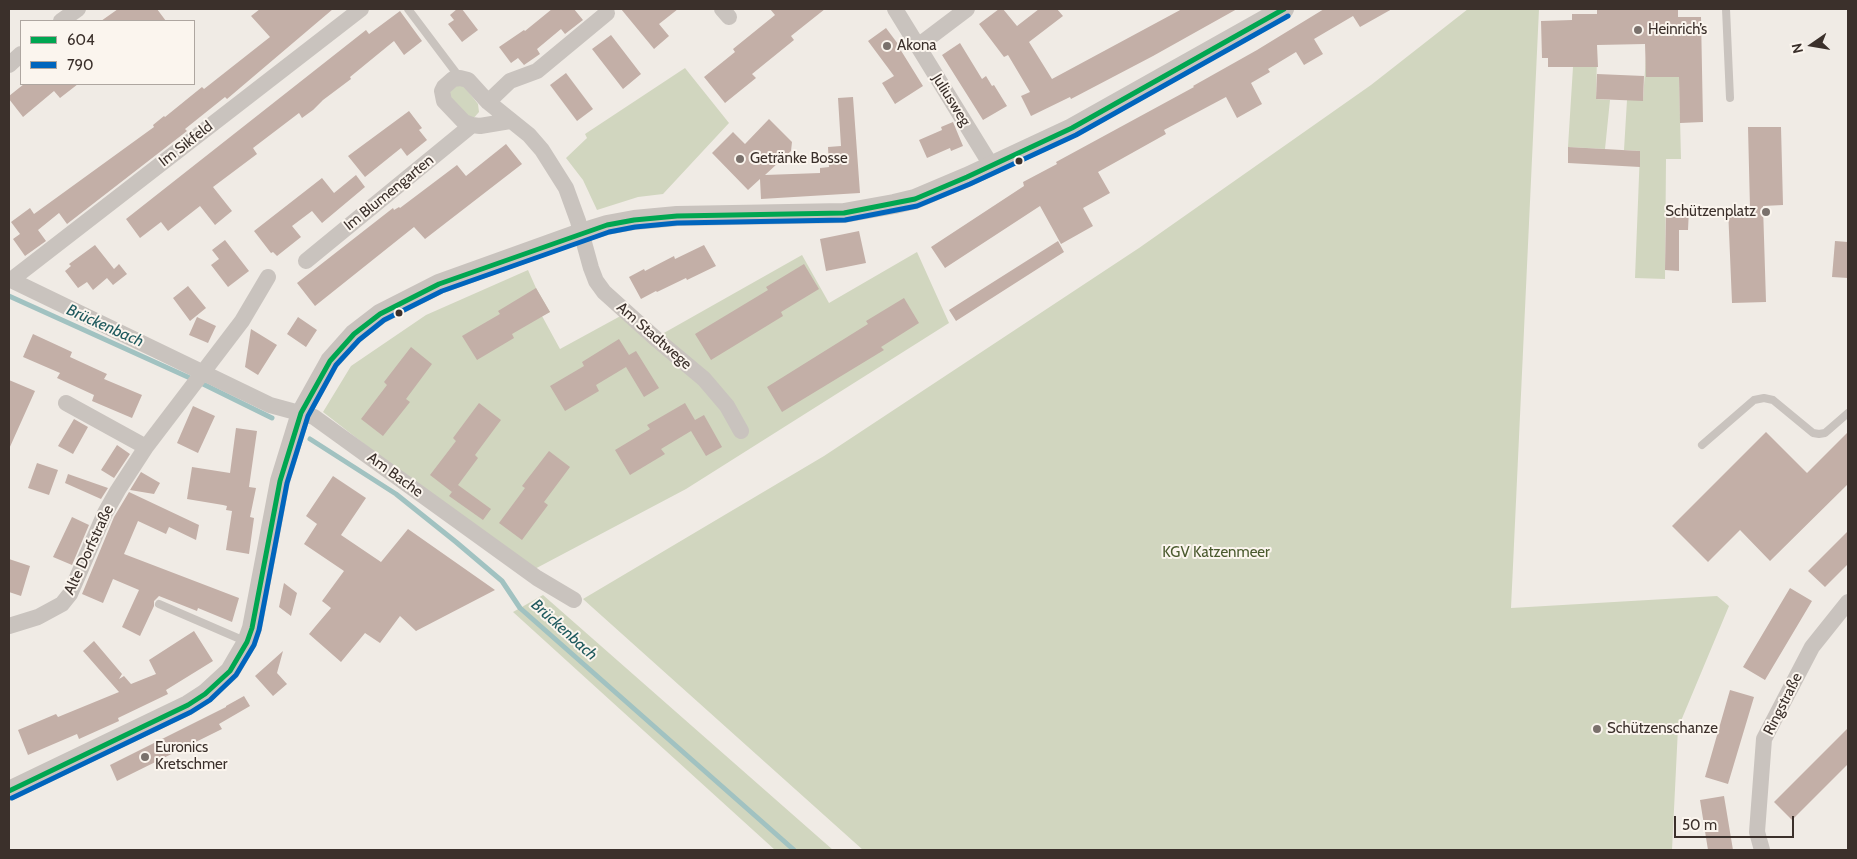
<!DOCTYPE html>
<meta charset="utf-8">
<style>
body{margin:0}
#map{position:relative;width:1857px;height:859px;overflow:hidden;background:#f0ebe5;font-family:Cabin,sans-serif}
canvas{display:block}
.frame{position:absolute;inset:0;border:10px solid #3b302b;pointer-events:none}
.legend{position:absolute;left:20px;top:20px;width:175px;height:65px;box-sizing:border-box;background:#fbf5ee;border:1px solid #aea6a0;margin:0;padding:6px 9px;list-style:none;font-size:15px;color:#3b302b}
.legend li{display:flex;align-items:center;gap:10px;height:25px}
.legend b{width:25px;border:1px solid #aea6a0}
.north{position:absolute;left:1787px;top:20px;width:50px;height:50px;-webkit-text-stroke:4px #fbf5ee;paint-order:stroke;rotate:257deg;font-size:14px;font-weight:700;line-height:20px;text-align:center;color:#3b302b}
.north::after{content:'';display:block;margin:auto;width:18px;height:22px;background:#3b302b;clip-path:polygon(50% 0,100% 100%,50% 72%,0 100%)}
.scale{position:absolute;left:1674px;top:816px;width:120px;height:22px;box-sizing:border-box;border:2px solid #3b302b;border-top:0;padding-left:6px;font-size:15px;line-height:18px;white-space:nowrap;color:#3b302b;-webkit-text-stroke:4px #fbf5ee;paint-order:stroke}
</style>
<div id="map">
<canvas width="1857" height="859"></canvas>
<div class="frame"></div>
<ul class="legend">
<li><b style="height:6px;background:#00a651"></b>604</li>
<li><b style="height:6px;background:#0065bd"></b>790</li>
</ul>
<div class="north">N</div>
<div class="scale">50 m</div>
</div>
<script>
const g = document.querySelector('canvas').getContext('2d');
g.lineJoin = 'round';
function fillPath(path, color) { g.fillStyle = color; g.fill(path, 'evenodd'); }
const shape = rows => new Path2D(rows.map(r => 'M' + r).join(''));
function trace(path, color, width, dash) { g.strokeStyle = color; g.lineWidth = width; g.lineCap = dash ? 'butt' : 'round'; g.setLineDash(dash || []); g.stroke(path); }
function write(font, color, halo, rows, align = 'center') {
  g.font = font + ' Cabin,sans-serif'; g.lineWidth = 4; g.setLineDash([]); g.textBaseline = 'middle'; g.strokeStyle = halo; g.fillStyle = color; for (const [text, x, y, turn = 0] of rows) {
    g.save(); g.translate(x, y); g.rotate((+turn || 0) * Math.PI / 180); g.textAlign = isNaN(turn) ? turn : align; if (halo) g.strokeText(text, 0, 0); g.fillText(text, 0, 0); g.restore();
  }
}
fillPath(shape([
 [1468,9,1539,9,1511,608,1717,596,1729,606,1678,728,1672,850,863,850,583,599,824,456,1139,248,1371,85],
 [1646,56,1679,77,1681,159,1666,159,1665,279,1635,278,1640,151,1624,150,1627,100,1643,100],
 [1597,57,1596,99,1610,100,1605,149,1568,147,1573,67],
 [685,68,729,123,663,194,638,197,597,210,583,180,566,158,587,138,585,134],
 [453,86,464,86,478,104,479,112,472,120,451,101,449,92],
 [917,252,949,323,686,489,529,572,323,412,351,366,426,315,528,270,536,288,550,312,542,316,560,349,626,313,655,338,802,255,829,303],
 [543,595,833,850,775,850,513,612]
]), '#d1d6bf');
trace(shape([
 [9,296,190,378],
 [201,383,272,418],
 [310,439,396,494,456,542,502,581,520,608,794,850]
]), '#a1c2c1', 5);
fillPath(shape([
 [118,9,157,9,166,21,101,21],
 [260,9,333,9,227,99,225,97,185,129,187,131,67,224,59,213,38,230,46,241,25,256,13,239,20,234,11,222,30,208,34,214,154,127,153,125,164,116,165,117,202,87,204,89,270,37,251,16],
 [457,9,462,9,478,30,462,42,448,24,454,20,450,15],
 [552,9,574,9,583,20,565,34,561,29,537,49,540,54,524,65,518,58,511,63,499,47,524,30,525,31],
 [621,9,678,9,659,24,669,36,654,49],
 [770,9,825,9,791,36,794,40,752,74,756,78,725,103,704,77,735,52,733,49,775,15],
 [999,9,1003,9,1017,26,1039,9,1057,9,1063,16,1029,42,1052,79,1182,9,1237,9,1153,56,1071,99,1070,97,1031,116,1021,96,1030,92,1008,55,1004,57,979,24],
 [1324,9,1392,9,1360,27,1353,16,1314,39,1323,54,1304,65,1296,52,1268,69,1270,72,1251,83,1262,104,1237,118,1226,97,1164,130,1166,134,1098,172,1110,193,1083,208,1093,226,1061,244,1040,206,945,268,931,247,1024,186,1023,182,1057,164,1056,162,1194,87,1193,86,1257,50],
 [1597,9,1678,9,1678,17,1701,17,1703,122,1680,123,1679,77,1646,77,1645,44,1597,45,1598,67,1548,67,1548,58,1542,58,1541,21,1572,20,1572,14,1597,14],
 [400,11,422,41,404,55,394,41,350,77,351,79,323,100,313,110,302,118,299,113,253,148,257,154,213,187,232,211,215,225,200,206,168,231,161,222,140,238,126,219,366,30,369,34],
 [886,28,901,48,900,49,923,86,895,104,882,83,894,76,868,41],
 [611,35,641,74,623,89,592,49],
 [960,43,982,79,986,76,992,86,994,85,1007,106,983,120,942,55],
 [566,73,593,109,577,121,550,85],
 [1597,74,1644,76,1643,101,1596,99],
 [24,84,78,84,60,98,54,91,23,117,9,99,9,96],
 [853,97,860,193,761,199,760,179,748,190,712,153,733,132,745,144,769,119,792,142,791,151,765,175,820,173,820,168,829,167,828,147,841,146,838,98],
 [409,111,422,128,419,130,427,140,407,156,401,148,365,177,348,156],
 [953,122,963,146,951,151,950,148,927,158,919,140,942,130,941,127],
 [1748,127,1781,127,1783,205,1763,206,1766,302,1732,303,1728,208,1750,208],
 [506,144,522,164,425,239,414,227,315,306,297,283,393,208,394,210,399,207,400,208,457,165,466,176],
 [1568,147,1640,151,1640,167,1568,163],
 [356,175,365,187,322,223,312,211,292,226,301,237,277,256,273,252,271,253,254,231,322,178,334,193],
 [1666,208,1689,209,1688,230,1679,230,1679,271,1665,270],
 [859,231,866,263,826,271,820,239],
 [225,240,249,271,228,287,211,265,219,259,212,250],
 [1058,241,1064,252,956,321,949,310],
 [1835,241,1848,242,1848,278,1832,277],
 [95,245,114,269,119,264,127,274,113,285,107,278,93,290,87,282,78,288,65,271,71,266,69,264],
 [704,245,716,266,687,280,686,278,657,292,656,291,641,299,629,277,644,269,645,271,674,256,675,259],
 [804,264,819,289,781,312,783,316,711,360,695,334,768,290,766,287],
 [188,286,206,308,190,321,173,298],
 [536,288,550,312,512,334,514,338,477,360,462,336,500,314,498,311],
 [904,298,919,323,881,347,884,350,782,412,767,387,868,324,866,321],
 [197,317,216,326,208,343,189,335],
 [298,317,317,330,306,347,287,334],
 [251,329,277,345,258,375,245,367],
 [33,334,72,352,70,357,107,374,104,379,142,395,132,418,92,401,94,395,57,378,60,373,23,357],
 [619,339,629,355,636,351,659,388,644,397,626,367,596,385,599,391,565,411,550,386,584,366,582,362],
 [411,347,432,364,406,399,410,402,383,436,361,419,387,385,384,382],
 [9,380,35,391,9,449],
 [479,403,501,420,475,455,478,458,458,485,491,509,483,520,449,496,457,485,452,492,430,475,456,441,453,438],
 [685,403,695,420,704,415,722,447,706,456,691,431,661,449,665,454,630,475,615,450,650,429,647,425],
 [193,406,215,416,198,453,177,443],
 [74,419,88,427,73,454,58,446],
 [236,428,257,431,249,487,256,488,250,517,254,518,249,554,226,550,232,511,226,510,227,506,223,505,187,499,192,467,230,473],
 [1766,432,1807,473,1848,432,1848,484,1770,561,1740,530,1708,562,1672,526],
 [117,445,130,454,114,478,101,470],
 [549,451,570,467,544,502,548,505,522,540,499,523,525,488,522,486],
 [37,463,58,470,49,495,28,488],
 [141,472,160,483,154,494,130,490],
 [68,474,108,488,101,499,65,483],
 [333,476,366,498,341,535,381,562,408,529,495,590,416,631,400,616,380,643,365,633,341,662,309,634,331,608,322,601,344,571,304,544,317,524,306,516],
 [129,492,199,525,196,540,169,527,166,534,138,521,124,554,239,598,232,622,198,608,197,611,159,596,154,601,154,606,140,636,122,627,139,590,113,579,103,603,82,594,114,517],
 [72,517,89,525,72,565,53,557],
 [1848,531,1848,564,1825,587,1808,571],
 [9,559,30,566,21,596,9,592],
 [284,583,297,593,291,616,279,607],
 [1790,588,1812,601,1765,680,1743,667],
 [194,631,213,661,166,690,168,694,118,718,119,721,79,739,77,734,28,755,18,730,56,714,58,717,119,692,83,651,94,641,122,674,119,679,124,676,131,684,156,674,149,660],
 [283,651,277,673,287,684,273,696,255,676],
 [1730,690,1754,697,1728,784,1705,777],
 [244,696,250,706,219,724,222,729,117,781,110,765,226,707,226,706],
 [1848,728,1848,764,1792,820,1774,802],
 [1724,796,1733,850,1708,850,1700,800]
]), '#c3afa7');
trace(shape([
 [408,9,460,78],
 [1726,9,1730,98],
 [1702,445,1754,400,1764,398,1773,400,1813,433,1819,434,1825,433,1848,413],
 [159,604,247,642]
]), '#c9c3be', 8);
trace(shape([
 [722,9,729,17],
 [895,9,991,165],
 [61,21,78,9],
 [918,46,967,9],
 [9,65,21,54],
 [488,102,510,81,537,71,607,13],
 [510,121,480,126,472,125,464,122,444,101,442,91,444,87,453,79,460,78,468,80,488,102,529,135,542,150,566,188,578,221,591,268,596,281,604,292,655,338,704,379,727,406,741,431],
 [306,261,472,125],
 [9,279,270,405,314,417,537,578,574,600],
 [11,280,361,9],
 [66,403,146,447],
 [9,626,38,617,62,604,70,594,105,513,118,490,146,447,242,321,268,277],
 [1762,850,1757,832,1764,739,1812,647,1848,602]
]), '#c9c3be', 16);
trace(shape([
 [9,791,188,705,205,694,230,671,247,642,252,628,280,481,301,413,330,361,354,334,380,314,439,284,581,233,607,225,634,220,677,216,844,213,894,204,915,199,967,177,1072,128,1284,9]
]), '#c9c3be', 20);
trace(shape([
 [9,791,188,705,205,694,230,671,247,642,252,628,280,481,301,413,330,361,354,334,380,314,439,284,607,225,634,220,677,216,844,213,915,199,967,177,1072,128,1284,9]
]), '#00a651', 5);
trace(shape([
 [12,798,191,712,210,700,236,675,254,645,259,630,287,483,308,416,336,365,359,340,384,320,442,291,609,232,635,227,677,223,845,220,917,206,970,184,1076,135,1288,16]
]), '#0065bd', 5);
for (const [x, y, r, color] of [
 [1638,30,5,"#7a716c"],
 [887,46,5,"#7a716c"],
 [740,159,5,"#7a716c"],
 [1019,161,4.5,"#3b302b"],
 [1766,212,5,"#7a716c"],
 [399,313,4.5,"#3b302b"],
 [1597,729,5,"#7a716c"],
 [145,757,5,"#7a716c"]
]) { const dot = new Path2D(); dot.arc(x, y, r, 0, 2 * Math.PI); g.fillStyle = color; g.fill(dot); trace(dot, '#fbf5ee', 2); }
write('15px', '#3b302b', '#fbf5ee', [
 ["Heinrich’s",1648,30],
 ["Akona",897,46],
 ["Getränke Bosse",750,159],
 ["Schützenplatz",1756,212,"right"],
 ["Schützenschanze",1607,729],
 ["Euronics",155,748],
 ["Kretschmer",155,765]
], 'left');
write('15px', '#3b302b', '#fbf5ee', [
 ["Juliusweg",951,100,58],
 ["Im Sikfeld",186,144,-38],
 ["Im Blumengarten",389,193,-39],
 ["Am Stadtwege",654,336,41],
 ["Am Bache",395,475,36],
 ["Alte Dorfstraße",89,550,-65],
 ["Ringstraße",1783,704,-63]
]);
write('15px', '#4a5a2e', '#fbf5ee', [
 ["KGV Katzenmeer",1216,553]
]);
write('italic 16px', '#1f5a5e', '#fbf5ee', [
 ["Brückenbach",105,326,24],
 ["Brückenbach",564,630,42]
]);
</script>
